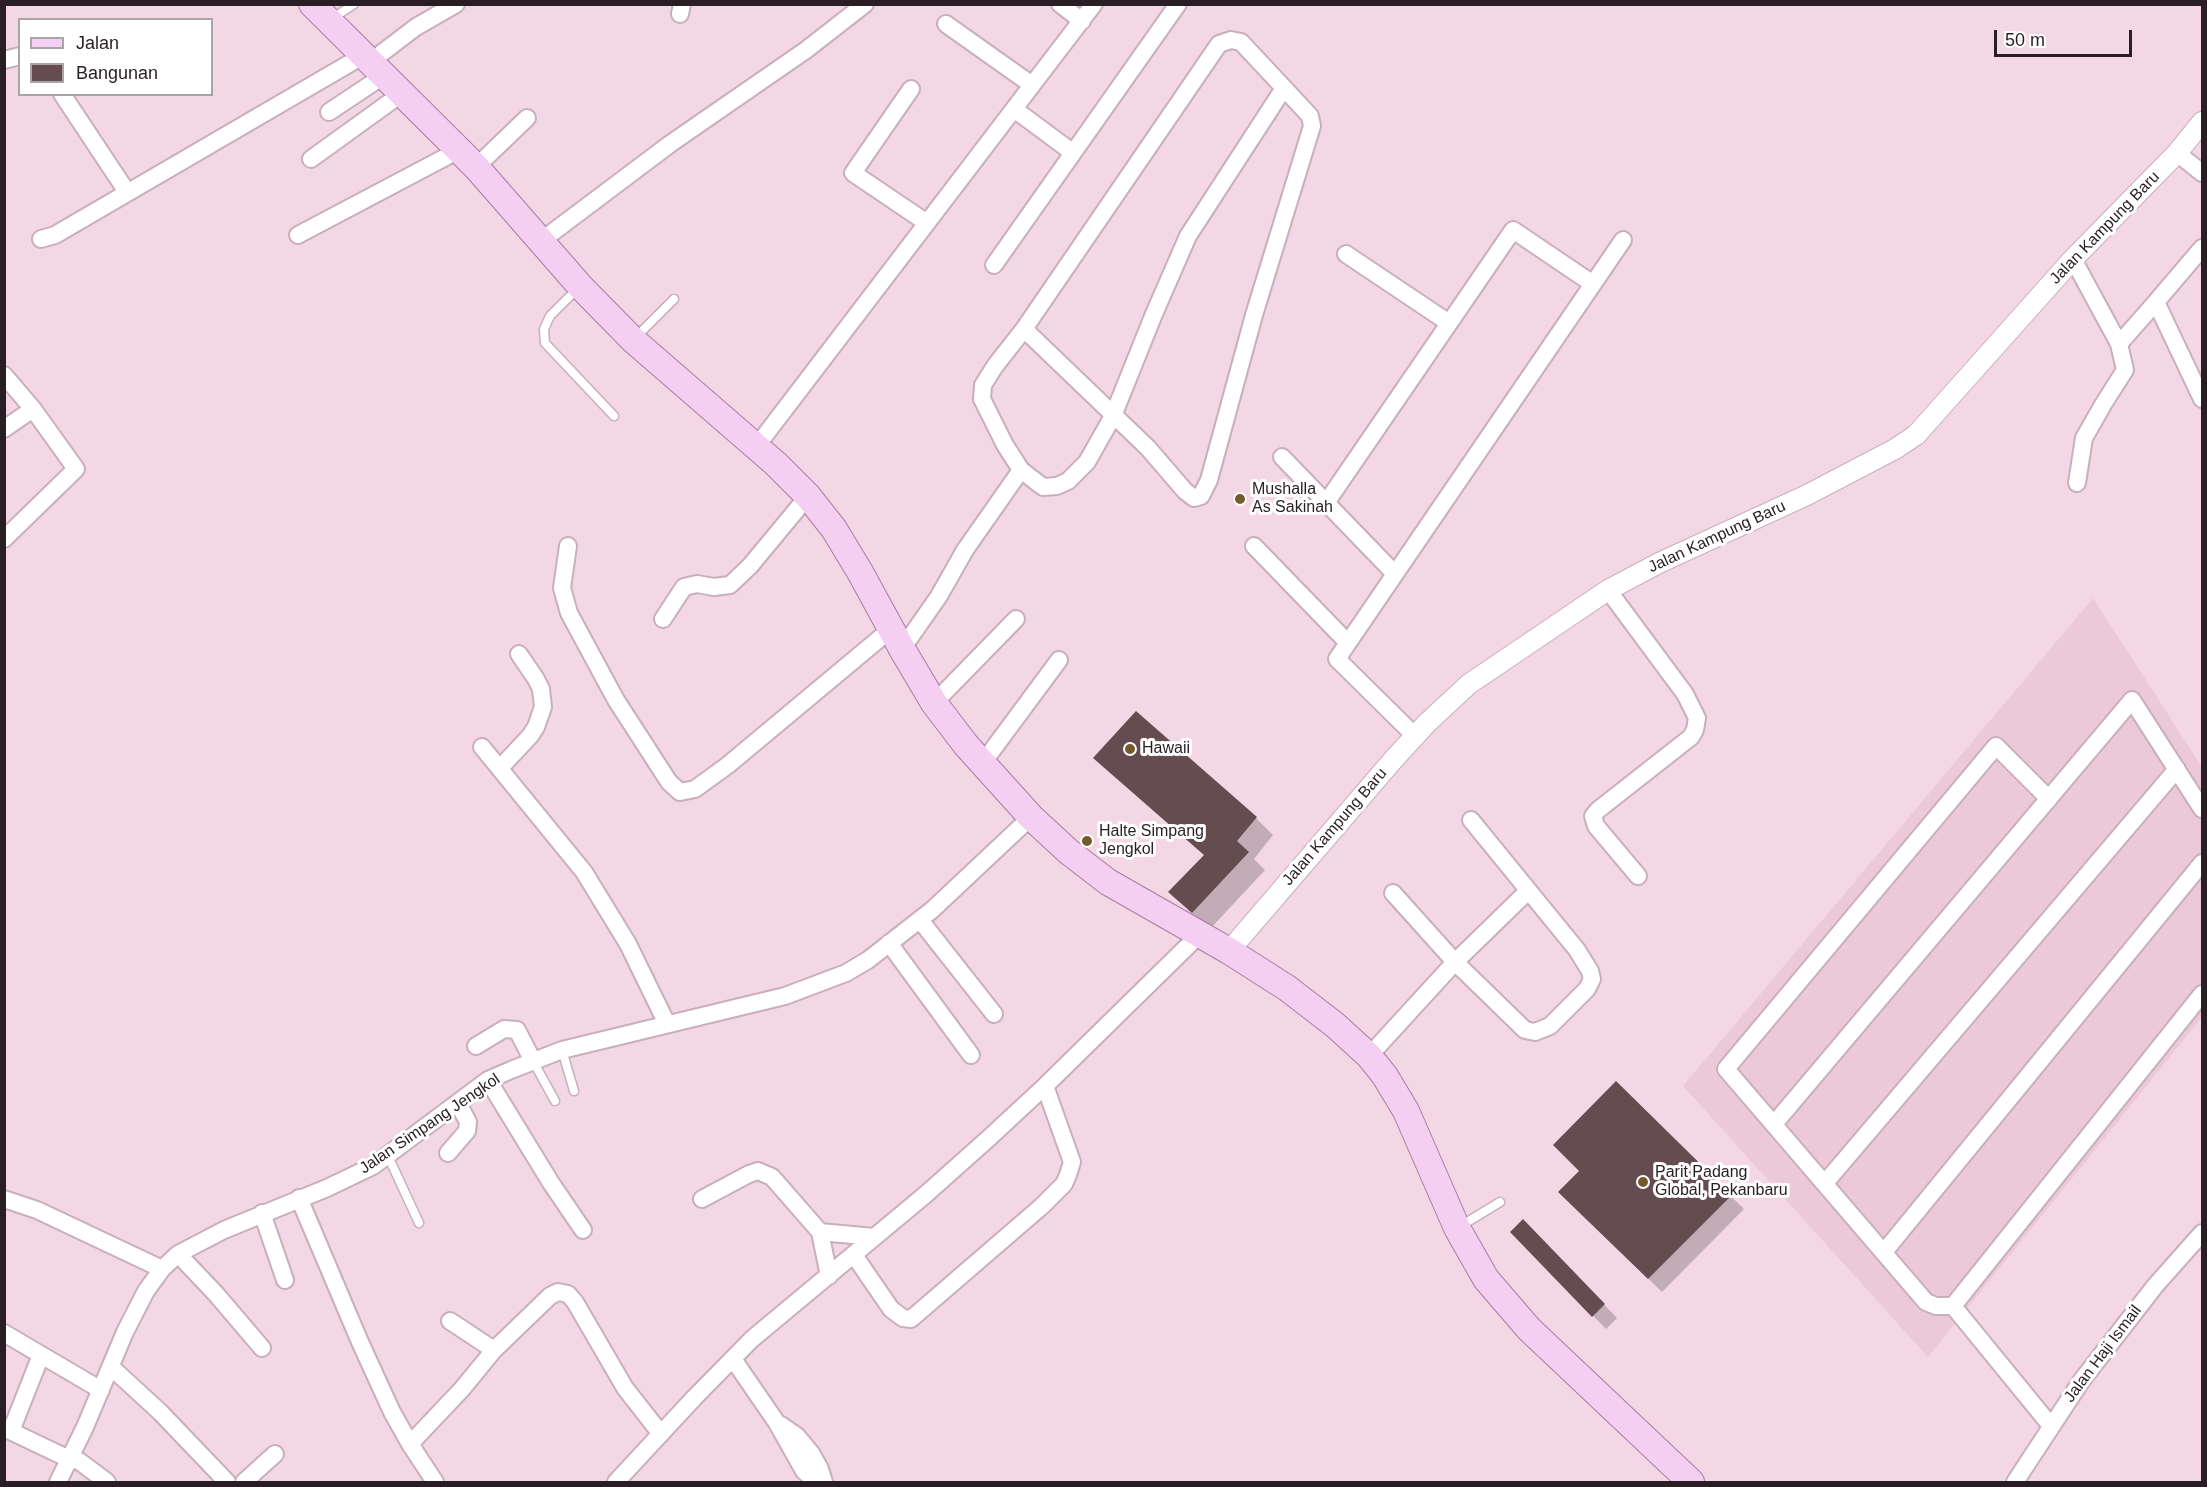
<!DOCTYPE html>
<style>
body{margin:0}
#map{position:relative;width:2207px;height:1487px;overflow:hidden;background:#f3d7e4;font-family:Helvetica,sans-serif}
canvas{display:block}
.frame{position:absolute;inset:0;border:6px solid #281e23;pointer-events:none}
.legend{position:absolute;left:18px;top:18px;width:195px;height:78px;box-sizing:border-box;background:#fff;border:2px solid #a9a5a7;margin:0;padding:8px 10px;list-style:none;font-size:18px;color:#281e23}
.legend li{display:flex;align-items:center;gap:12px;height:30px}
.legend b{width:30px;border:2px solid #a9a5a7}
.scale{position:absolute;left:1994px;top:30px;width:138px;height:27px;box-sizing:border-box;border:3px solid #281e23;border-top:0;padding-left:8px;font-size:18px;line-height:21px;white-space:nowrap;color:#281e23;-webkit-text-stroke:4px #fff;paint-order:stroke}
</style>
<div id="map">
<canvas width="2207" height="1487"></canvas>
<div class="frame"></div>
<ul class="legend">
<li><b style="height:8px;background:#f5cff1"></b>Jalan</li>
<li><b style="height:16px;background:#654c50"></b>Bangunan</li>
</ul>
<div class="scale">50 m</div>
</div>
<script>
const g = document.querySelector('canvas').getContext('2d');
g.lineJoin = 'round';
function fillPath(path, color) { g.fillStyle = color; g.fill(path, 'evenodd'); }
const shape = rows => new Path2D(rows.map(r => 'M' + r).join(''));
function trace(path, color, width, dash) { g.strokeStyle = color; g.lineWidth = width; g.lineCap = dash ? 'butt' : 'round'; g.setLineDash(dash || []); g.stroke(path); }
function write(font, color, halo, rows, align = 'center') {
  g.font = font + ' Helvetica,sans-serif'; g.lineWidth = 6; g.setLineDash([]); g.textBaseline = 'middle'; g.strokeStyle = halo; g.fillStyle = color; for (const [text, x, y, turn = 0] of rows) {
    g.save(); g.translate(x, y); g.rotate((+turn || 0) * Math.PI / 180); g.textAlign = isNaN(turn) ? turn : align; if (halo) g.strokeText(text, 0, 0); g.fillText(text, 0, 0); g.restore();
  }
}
fillPath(shape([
 [2093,598,2202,767,2202,1017,1928,1357,1683,1086]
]), '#ecc9d9');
fillPath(shape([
 [1095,758,1256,818,1273,835,1254,859,1265,870,1210,929,1187,909,1205,856],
 [1616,1084,1744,1209,1662,1292,1560,1192,1581,1171],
 [1523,1221,1617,1318,1606,1329,1512,1232]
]), '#0003');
fillPath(shape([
 [1136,711,1257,817,1237,841,1249,852,1192,913,1168,892,1204,855,1093,758],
 [1616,1081,1732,1195,1648,1279,1558,1192,1579,1171,1553,1145],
 [1523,1219,1605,1304,1592,1317,1510,1232]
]), '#654c50');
const service = shape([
 [330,20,354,4],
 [577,289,550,316,544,329,545,343,614,416],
 [636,337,674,299],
 [562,1050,574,1091],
 [533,1061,555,1101],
 [388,1156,419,1223],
 [1459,1227,1500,1202]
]);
const minor = shape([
 [1060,4,1082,21],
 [680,14,682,4],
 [946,24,1032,85],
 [1231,40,1241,42,1284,88,1188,236,1154,314,1113,416,1087,462,1068,481,1057,486,1043,487,1021,470,1005,445,982,399,983,385,995,366,1024,329,1219,44,1231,40],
 [4,60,20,56],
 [370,62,416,27,456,4],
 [911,89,853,173,927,223],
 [62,94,127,192],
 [1014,109,1072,152],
 [329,112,383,76],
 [2177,153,2202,173],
 [311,159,401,94],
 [476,167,527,118],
 [298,235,459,150],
 [41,239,55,235,364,55],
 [541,241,670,144,806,50,865,4],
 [2202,248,2156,302,2202,399],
 [1346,254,1449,323],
 [2073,259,2119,344,2125,370,2104,403,2084,438,2077,483],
 [994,265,1178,4],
 [1024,329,1148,448,1185,491,1194,498,1201,496,1209,480,1254,315,1312,126,1310,116,1284,88],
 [2119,344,2156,302],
 [4,375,33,409],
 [4,429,33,409,76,469,4,539],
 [756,447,1094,4],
 [1282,457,1395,574],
 [1326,503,1513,230,1593,284],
 [568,546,562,588,569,613,616,700,669,782,680,792,695,789,728,765,891,629],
 [1254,546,1348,643],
 [1608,590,1685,694,1697,718,1695,730,1691,737,1598,810,1593,816,1596,826,1638,876],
 [663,619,684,587,697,584,714,587,730,585,750,566,808,496],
 [902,649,939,596,965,550,1021,470],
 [934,703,1016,619],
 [1415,736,1337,659,1623,240],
 [482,747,584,872,628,944,667,1024],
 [982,764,1059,660],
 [500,768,530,736,536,727,543,707,541,689,536,679,519,654],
 [2049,799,1996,746,1726,1069,1926,1302,1936,1306,1953,1306,2202,994],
 [1393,893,1455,962,1525,1030,1535,1032,1550,1026,1587,989,1592,979,1590,971,1577,950,1471,820],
 [920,920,994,1014],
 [889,943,971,1055],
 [476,1046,504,1029,517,1030,533,1061],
 [1369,1056,1455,962,1528,891],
 [488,1080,551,1183,583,1230],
 [1774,1124,2132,700,2202,809],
 [448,1153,467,1131,468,1122,458,1103],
 [1825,1183,2177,769],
 [299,1198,360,1342,392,1412,410,1444,435,1482],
 [4,1199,37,1210,162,1269],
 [702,1199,749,1174,758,1171,772,1177,820,1232,874,1237],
 [262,1213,285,1280],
 [820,1232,829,1276],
 [1884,1252,2202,863],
 [178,1254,216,1294,262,1348],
 [854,1255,891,1309,903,1318,911,1319,1042,1206,1064,1184,1068,1175,1072,1162,1045,1086],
 [1953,1306,2051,1426],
 [450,1321,494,1350],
 [4,1333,101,1390],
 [733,1359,777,1423,804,1471,816,1482],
 [111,1367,160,1412,227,1482],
 [781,1425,797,1436,811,1453,820,1469,824,1482],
 [4,1428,69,1459,79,1461,107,1482],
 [11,1431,41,1355],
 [410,1444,462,1389,494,1350,550,1296,558,1292,568,1294,575,1302,625,1388,661,1434],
 [58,1482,85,1427,125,1332,146,1291,162,1269,178,1254,224,1230,327,1188,373,1166,488,1080,511,1070,562,1050,785,996,846,973,868,960,932,910,1031,817],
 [244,1482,275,1454],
 [616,1482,694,1398,752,1339,925,1195,989,1138,1045,1086,1200,934],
 [2015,1482,2082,1380,2155,1286,2202,1233]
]);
const tertiary = shape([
 [1229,951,1393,760,1427,723,1469,684,1608,590,1659,563,1807,495,1895,449,1916,435,2073,259,2177,153,2202,122]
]);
const primary = shape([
 [312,4,476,167,580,286,633,340,776,464,808,496,834,529,860,572,902,649,934,703,966,745,1031,817,1069,852,1108,882,1229,951,1287,988,1335,1025,1369,1056,1385,1076,1406,1111,1457,1228,1486,1279,1529,1329,1691,1482]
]);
trace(service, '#c9afbb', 11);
trace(minor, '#c9afbb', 20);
trace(tertiary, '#c9afbb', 22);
trace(primary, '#a97ca2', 28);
trace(service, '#fff', 8);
trace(minor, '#fff', 16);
trace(tertiary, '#fff', 20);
trace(primary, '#f5cff1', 26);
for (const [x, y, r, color] of [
 [1240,499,6,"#755a2c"],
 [1130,749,6,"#755a2c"],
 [1087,841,6,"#755a2c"],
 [1643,1182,6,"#755a2c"]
]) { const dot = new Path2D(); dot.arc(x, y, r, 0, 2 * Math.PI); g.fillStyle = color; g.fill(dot); trace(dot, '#fff', 2); }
write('16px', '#281e23', '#fff', [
 ["Jalan Kampung Baru",2105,228,-46],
 ["Jalan Kampung Baru",1717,537,-25],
 ["Jalan Kampung Baru",1335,827,-49],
 ["Jalan Simpang Jengkol",430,1124,-34],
 ["Jalan Haji Ismail",2103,1354,-53]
]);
write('16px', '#281e23', '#fff', [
 ["Mushalla",1252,490],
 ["As Sakinah",1252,508],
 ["Hawaii",1142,749],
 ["Halte Simpang",1099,832],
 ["Jengkol",1099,850],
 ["Parit Padang",1655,1173],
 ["Global, Pekanbaru",1655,1191]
], 'left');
</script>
